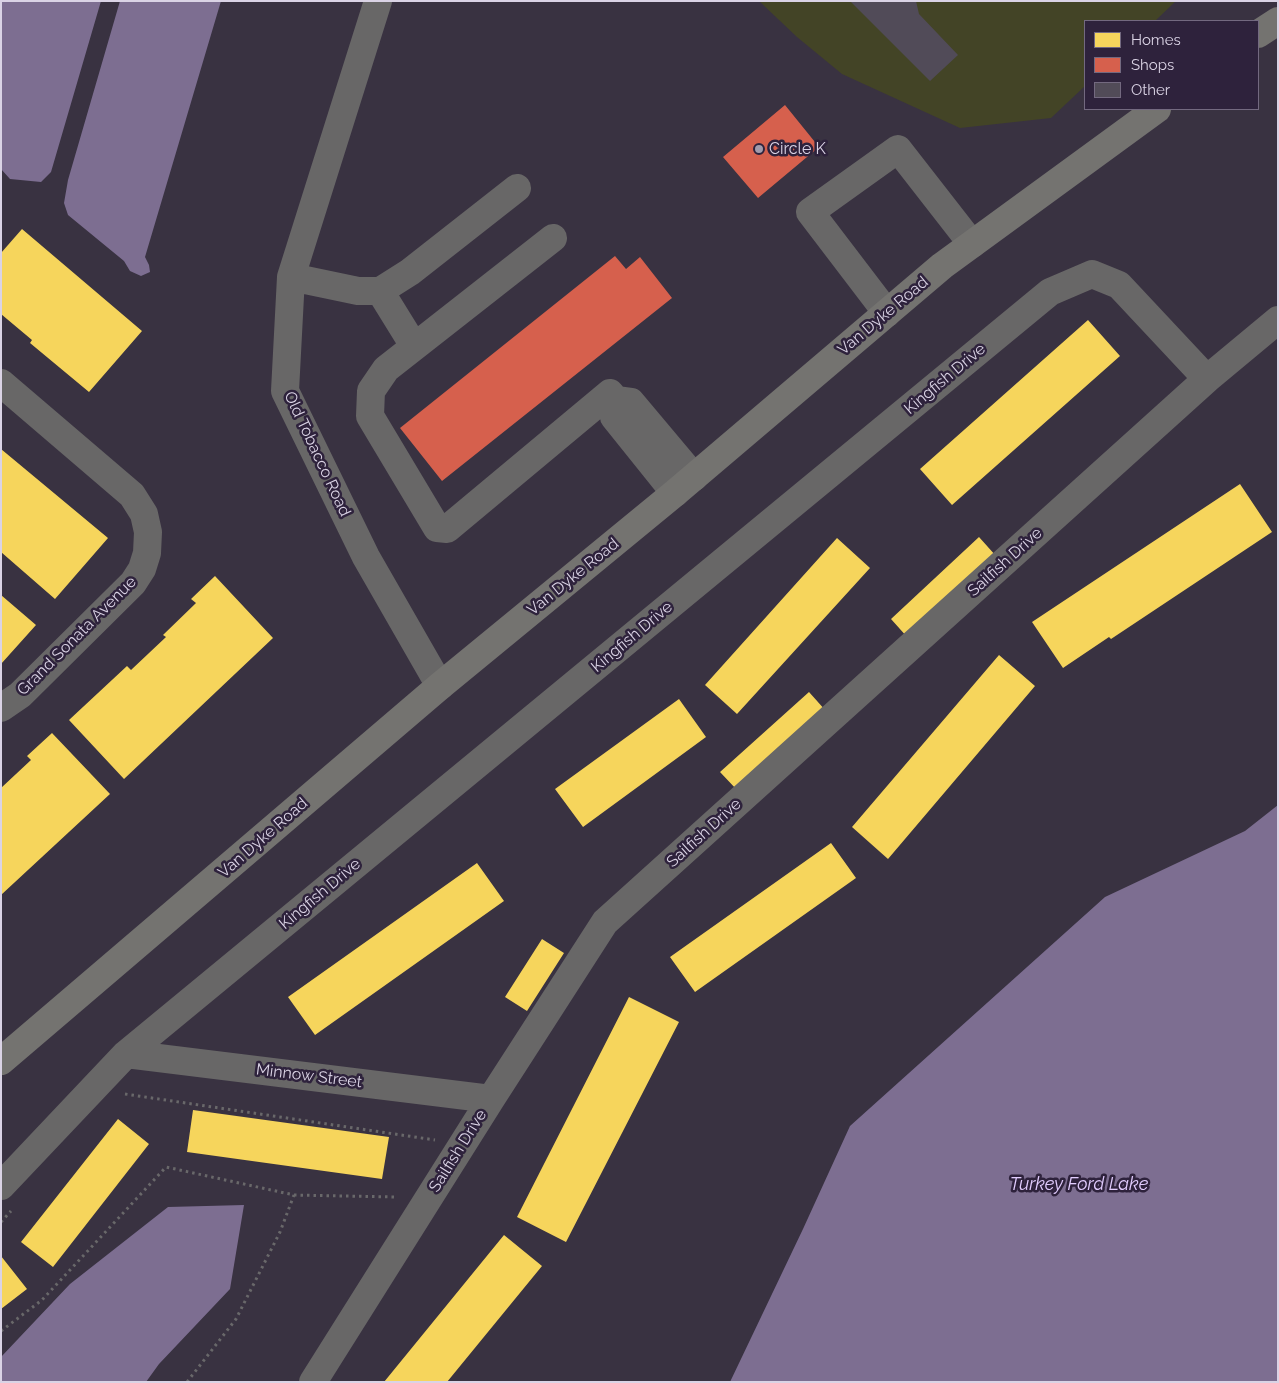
<!DOCTYPE html>
<style>
body{margin:0}
#map{position:relative;width:1279px;height:1383px;overflow:hidden;background:#393241;font-family:Raleway,sans-serif}
canvas{display:block}
.frame{position:absolute;inset:0;border:2px solid #dad3e5;pointer-events:none}
.legend{position:absolute;left:1084px;top:20px;width:175px;height:90px;box-sizing:border-box;background:#2e223c;border:1px solid #736980;margin:0;padding:6px 9px;list-style:none;font-size:15px;color:#dad3e5}
.legend li{display:flex;align-items:center;gap:10px;height:25px}
.legend b{width:25px;border:1px solid #736980}
</style>
<div id="map">
<canvas width="1279" height="1383"></canvas>
<div class="frame"></div>
<ul class="legend">
<li><b style="height:14px;background:#f6d55c"></b>Homes</li>
<li><b style="height:14px;background:#d6604d"></b>Shops</li>
<li><b style="height:14px;background:#514b58"></b>Other</li>
</ul>
</div>
<script>
const g = document.querySelector('canvas').getContext('2d');
g.lineJoin = 'round';
function fillPath(path, color) { g.fillStyle = color; g.fill(path, 'evenodd'); }
const shape = rows => new Path2D(rows.map(r => 'M' + r).join(''));
function trace(path, color, width, dash) { g.strokeStyle = color; g.lineWidth = width; g.lineCap = dash ? 'butt' : 'round'; g.setLineDash(dash || []); g.stroke(path); }
function write(font, color, halo, rows, align = 'center') {
  g.font = font + ' Raleway,sans-serif'; g.lineWidth = 5; g.setLineDash([]); g.textBaseline = 'middle'; g.strokeStyle = halo; g.fillStyle = color; for (const [text, x, y, turn = 0] of rows) {
    g.save(); g.translate(x, y); g.rotate((+turn || 0) * Math.PI / 180); g.textAlign = isNaN(turn) ? turn : align; if (halo) g.strokeText(text, 0, 0); g.fillText(text, 0, 0); g.restore();
  }
}
fillPath(shape([
 [759,1,1176,1,1155,21,1085,21,1085,86,1051,118,960,128,842,74,797,37]
]), '#434426');
fillPath(shape([
 [1,1,101,1,51,172,41,182,10,179,1,169],
 [120,1,221,1,145,257,149,265,150,272,141,276,130,271,124,261,68,215,64,203,68,180],
 [1278,805,1278,1382,730,1382,803,1229,850,1126,1105,897,1245,831],
 [244,1205,230,1289,159,1364,146,1382,1,1382,1,1357,70,1284,168,1207]
]), '#7d6e91');
fillPath(shape([
 [22,229,142,331,89,392,30,343,32,340,1,314,1,253],
 [1088,320,1120,356,952,505,920,469],
 [1,449,108,538,55,599,1,552],
 [1240,484,1272,532,1111,639,1109,637,1063,668,1032,622],
 [979,537,996,556,908,638,891,619],
 [837,538,870,568,737,714,705,685],
 [215,576,273,638,124,779,69,720,127,666,131,670,166,637,163,635,196,603,191,599],
 [1,595,36,625,1,664],
 [999,655,1035,686,888,859,852,827],
 [809,692,826,711,737,790,720,772],
 [679,699,706,737,583,827,555,789],
 [52,733,110,794,1,895,1,788,31,760,27,756],
 [831,843,856,878,695,992,670,957],
 [477,863,504,901,315,1035,288,997],
 [542,939,564,953,527,1011,505,997],
 [629,997,679,1022,566,1242,517,1217],
 [193,1110,389,1137,382,1179,187,1152],
 [118,1119,149,1144,53,1267,21,1242],
 [504,1235,542,1266,447,1382,384,1382],
 [1,1256,27,1289,1,1309]
]), '#f6d55c');
fillPath(shape([
 [785,105,819,147,758,198,723,157],
 [615,256,626,269,640,257,672,298,442,481,400,428]
]), '#d6604d');
fillPath(shape([
 [850,1,916,1,919,14,958,55,930,81]
]), '#514b58');
trace(shape([
 [125,1094,435,1140],
 [294,1195,397,1197],
 [1,1222,11,1211],
 [1,1331,42,1300,166,1167,294,1195,280,1232,236,1319,187,1382]
]), '#69686a', 3, [2.5, 4]);
trace(shape([
 [378,1,291,277,285,391,366,557,440,686],
 [553,238,386,369,371,391,370,416,437,528,447,529,610,393,616,400,631,402,694,477],
 [291,277,358,291,380,291,410,272,517,188],
 [380,291,414,346],
 [887,313,810,212,898,149,972,244],
 [1,383,132,495,144,514,148,532,147,553,142,569,133,583,20,695,1,708],
 [616,400,614,417,675,493],
 [126,1054,491,1099],
 [1,1186,126,1054,1050,292,1092,274,1119,285,1207,379],
 [313,1382,491,1099,605,922,1207,379,1278,320]
]), '#686767', 28);
trace(shape([
 [1258,34,1278,21],
 [1,1061,440,686,675,493,942,266,1157,109]
]), '#747370', 28);
for (const [x, y, r, color] of [
 [759,149,5,"#a29bac"]
]) { const dot = new Path2D(); dot.arc(x, y, r, 0, 2 * Math.PI); g.fillStyle = color; g.fill(dot); trace(dot, '#2e223c', 2); }
write('16px', '#dad3e5', '#2e223c', [
 ["Circle K",769,149]
], 'left');
write('16px', '#dad3e5', '#2e223c', [
 ["Van Dyke Road",883,316,-40],
 ["Kingfish Drive",945,379,-40],
 ["Old Tobacco Road",317,454,65],
 ["Sailfish Drive",1005,562,-42],
 ["Van Dyke Road",573,577,-39],
 ["Grand Sonata Avenue",77,636,-45],
 ["Kingfish Drive",632,637,-40],
 ["Sailfish Drive",704,833,-42],
 ["Van Dyke Road",263,838,-41],
 ["Kingfish Drive",320,894,-40],
 ["Minnow Street",309,1076,7],
 ["Sailfish Drive",458,1151,-58]
]);
write('italic 18px', '#e2cdff', '#2e223c', [
 ["Turkey Ford Lake",1079,1185]
]);
</script>
